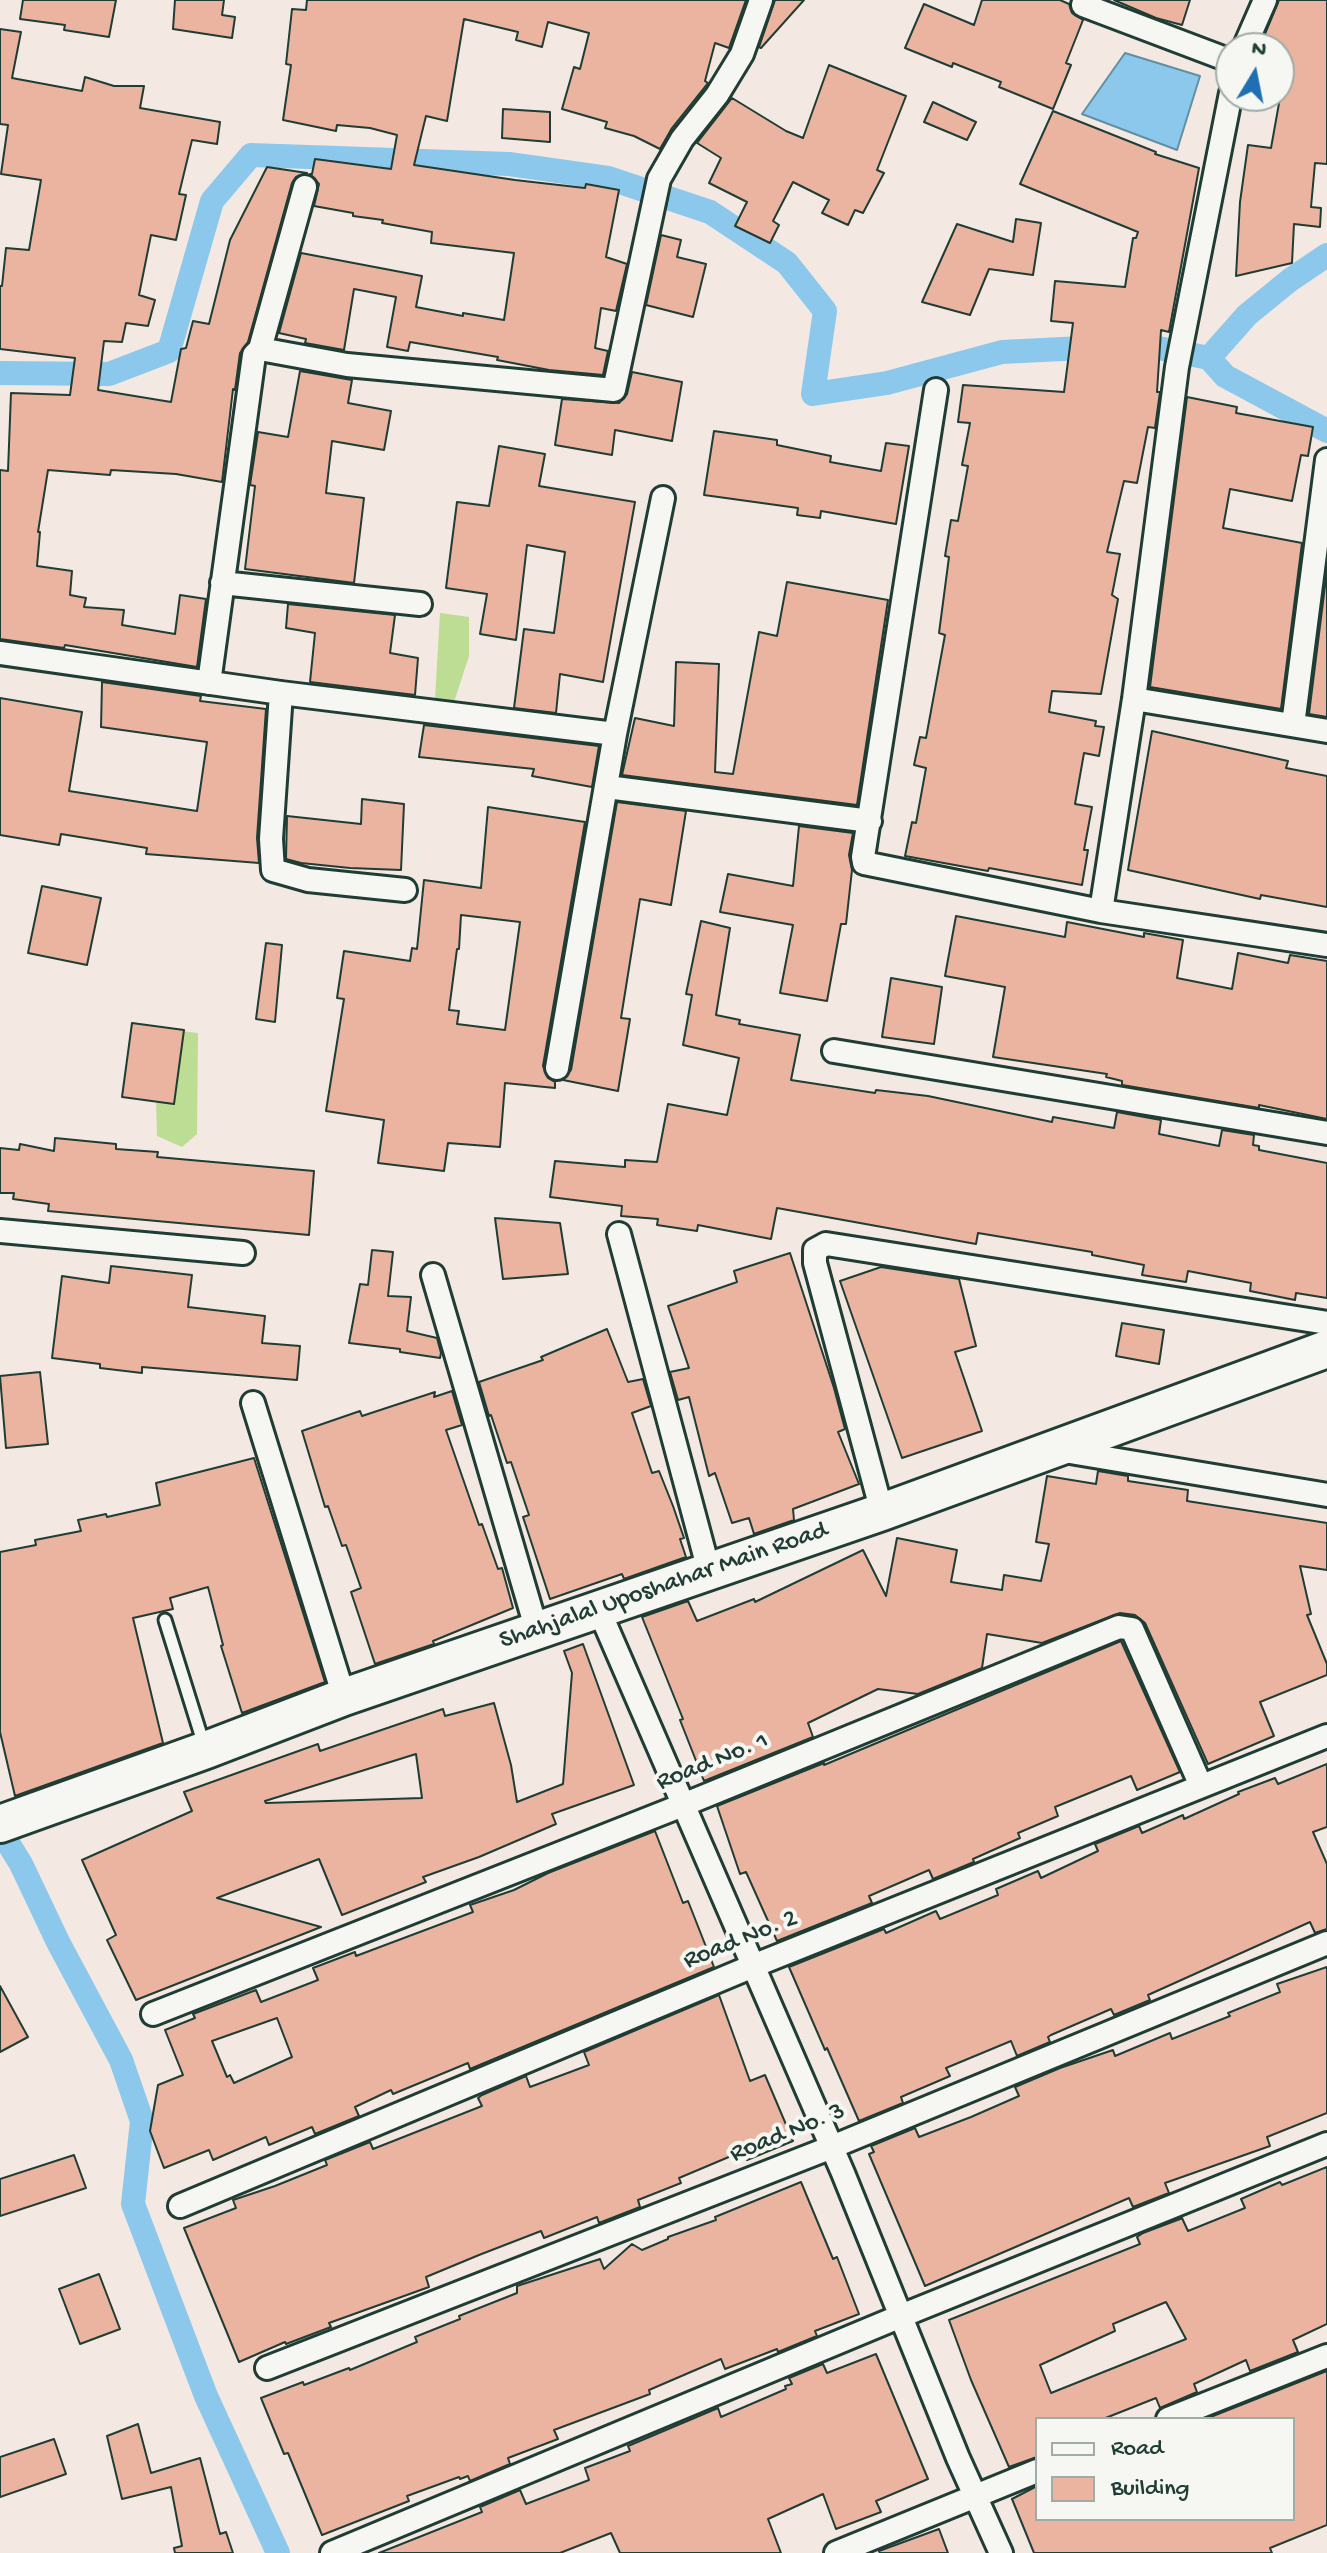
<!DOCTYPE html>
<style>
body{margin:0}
#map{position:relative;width:1327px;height:2553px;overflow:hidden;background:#f4e9e2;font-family:"Gochi Hand",sans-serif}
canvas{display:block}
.legend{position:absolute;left:1035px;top:2417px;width:260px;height:104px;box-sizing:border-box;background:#f6f6f2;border:2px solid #a0aca6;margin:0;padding:10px 14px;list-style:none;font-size:24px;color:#1f3d34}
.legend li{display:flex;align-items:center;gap:16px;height:40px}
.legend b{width:40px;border:2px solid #a0aca6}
.north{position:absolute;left:1215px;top:32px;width:80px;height:80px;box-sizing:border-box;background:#f6f6f2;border:2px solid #a0aca6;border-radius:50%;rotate:10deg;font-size:22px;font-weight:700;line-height:32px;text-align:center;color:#1f3d34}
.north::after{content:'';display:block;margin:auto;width:28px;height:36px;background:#1f6fb2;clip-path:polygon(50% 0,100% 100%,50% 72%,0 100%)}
</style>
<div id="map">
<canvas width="1327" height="2553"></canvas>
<ul class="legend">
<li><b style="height:10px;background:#f6f6f2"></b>Road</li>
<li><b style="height:22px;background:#ebb4a0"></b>Building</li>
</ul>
<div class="north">N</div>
</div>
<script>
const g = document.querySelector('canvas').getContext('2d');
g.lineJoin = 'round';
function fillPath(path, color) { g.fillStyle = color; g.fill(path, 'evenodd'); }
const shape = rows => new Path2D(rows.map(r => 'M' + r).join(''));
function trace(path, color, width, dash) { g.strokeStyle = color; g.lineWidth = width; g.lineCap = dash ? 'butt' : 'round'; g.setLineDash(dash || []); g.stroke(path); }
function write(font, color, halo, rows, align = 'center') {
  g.font = font + ' "Gochi Hand",sans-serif'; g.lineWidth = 8; g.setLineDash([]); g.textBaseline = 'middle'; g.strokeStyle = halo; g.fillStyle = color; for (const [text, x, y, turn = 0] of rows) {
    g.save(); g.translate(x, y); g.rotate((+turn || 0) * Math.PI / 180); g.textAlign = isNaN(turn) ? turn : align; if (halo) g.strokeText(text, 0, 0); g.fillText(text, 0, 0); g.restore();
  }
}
fillPath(shape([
 [440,613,469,617,469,656,454,702,435,699],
 [154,1028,198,1033,197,1134,182,1147,157,1136]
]), '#bddc94');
const water = shape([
 [1125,53,1200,76,1177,150,1082,114,1125,53]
]);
fillPath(water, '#8cc8ec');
trace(water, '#6090a2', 2);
trace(shape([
 [1209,358,1247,315,1290,280,1327,255],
 [0,373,109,374,169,351,212,201,251,155,509,164,608,178,710,212,787,263,825,311,813,394,887,383,1002,352,1143,345,1209,358,1225,376,1327,431],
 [0,1830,21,1864,58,1942,121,2060,142,2121,133,2204,206,2396,278,2553]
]), '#8cc8ec', 24);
const building = shape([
 [23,0,116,0,109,37,64,30,65,25,20,19,23,0],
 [175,0,224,0,222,15,235,17,232,38,173,29,175,0],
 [307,0,746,0,729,48,715,43,705,81,708,83,672,128,660,149,634,136,605,128,607,122,562,109,574,67,580,69,589,33,548,22,542,47,516,40,518,32,464,19,447,121,426,116,414,165,515,180,585,188,586,184,619,190,606,257,627,264,616,311,601,308,595,348,608,351,603,375,549,370,497,360,498,357,410,342,408,351,387,347,396,297,354,289,344,350,305,343,306,339,279,333,301,253,422,276,416,307,463,316,463,313,504,320,514,253,431,243,432,232,382,223,383,220,353,216,353,213,314,206,319,184,310,174,312,174,315,159,391,169,397,135,370,128,337,125,336,131,283,120,291,65,286,64,292,9,306,10,307,0],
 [775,0,804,0,761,48,759,47,775,0],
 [982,0,1060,0,1069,4,1072,13,1083,20,1066,63,1071,65,1053,109,999,87,1001,82,953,63,952,67,905,48,924,4,974,25,982,0],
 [1114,0,1190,0,1182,25,1156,18,1114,0],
 [1279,0,1327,0,1327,164,1315,163,1311,207,1321,208,1320,227,1294,224,1292,263,1236,276,1240,202,1248,145,1271,148,1283,81,1279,80,1279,48,1267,48,1268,43,1262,41,1279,0],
 [0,29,21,32,12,78,82,91,85,77,114,86,144,86,140,108,220,122,217,144,192,140,179,194,186,195,176,240,151,235,139,295,155,300,148,326,126,323,122,342,104,341,98,390,171,402,181,349,186,348,193,321,209,324,230,240,267,167,307,173,296,177,292,183,248,342,240,353,235,390,233,389,222,482,176,474,111,470,110,475,48,470,38,532,40,532,37,566,72,571,70,595,86,598,84,607,124,610,122,625,175,634,180,595,206,599,197,667,65,645,64,648,0,639,0,470,8,471,11,393,70,395,75,358,0,349,0,286,2,286,6,248,29,250,41,180,1,174,8,125,0,124,0,29],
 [829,65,906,96,877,170,884,173,863,213,855,210,848,225,822,213,829,200,793,182,773,221,779,225,770,243,735,226,747,202,709,183,721,158,697,143,732,98,786,131,803,138,829,65],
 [933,102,976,122,967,140,924,122,933,102],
 [503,109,550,112,550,142,502,138,503,109],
 [1053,111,1156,152,1155,154,1199,168,1169,332,1161,330,1157,392,1160,392,1155,428,1148,427,1137,483,1124,481,1107,552,1120,554,1112,595,1118,599,1101,694,1052,691,1049,712,1096,721,1095,726,1104,727,1099,756,1084,753,1075,804,1092,807,1084,850,1088,850,1082,885,989,868,988,871,905,856,912,822,916,823,926,768,914,765,920,737,926,738,945,635,939,633,949,557,945,556,951,520,958,521,968,466,962,465,970,423,958,422,963,385,1064,392,1073,323,1051,321,1055,281,1125,287,1133,238,1136,238,1138,232,1020,184,1053,111],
 [1016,219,1041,223,1033,275,989,269,970,315,922,302,957,224,1013,242,1016,219],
 [661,235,681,240,677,257,706,264,693,317,646,305,661,235],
 [300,371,352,380,348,403,391,411,384,450,332,441,326,493,364,498,354,583,245,569,255,486,250,485,258,432,288,437,300,371],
 [632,372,682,382,672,441,615,430,612,455,555,445,562,399,619,403,627,394,632,372],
 [1187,397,1237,407,1236,413,1313,427,1308,456,1301,455,1292,501,1230,489,1223,528,1302,543,1281,709,1150,687,1187,397],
 [714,431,777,440,777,445,831,456,830,462,881,471,886,443,909,446,896,524,821,511,820,518,797,515,798,508,704,495,714,431],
 [499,446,545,454,539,486,635,502,603,682,560,674,556,713,514,708,524,629,554,633,565,552,527,545,516,640,480,634,487,594,446,588,457,502,489,506,499,446],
 [1327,570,1327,717,1309,714,1327,570],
 [787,582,888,600,857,805,622,775,635,718,674,726,676,662,719,664,715,772,733,774,759,632,777,636,787,582],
 [288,604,395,615,390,653,418,658,415,695,310,682,315,633,286,628,288,604],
 [102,682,201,696,200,701,266,709,257,838,259,863,146,854,147,848,61,834,59,845,0,835,0,698,82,712,69,791,197,811,207,742,101,727,102,682],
 [424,725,599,746,592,787,532,776,534,769,419,757,424,725],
 [1152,731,1288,761,1286,768,1327,776,1327,907,1261,895,1260,899,1128,870,1152,731],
 [362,799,404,804,401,870,350,868,301,863,286,859,287,816,361,824,362,799],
 [617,802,686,811,671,905,640,899,621,1018,630,1019,618,1091,563,1080,571,1070,617,802],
 [488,807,585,822,543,1066,548,1078,555,1082,555,1088,505,1083,500,1147,448,1143,444,1171,378,1163,384,1120,326,1111,344,999,337,998,344,951,410,961,412,948,417,949,424,880,481,888,488,807],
 [461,915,520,922,505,1030,457,1024,459,1011,449,1010,457,949,459,949,461,915],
 [799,826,853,833,849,855,852,870,846,924,841,924,827,1001,780,993,793,925,720,912,728,874,793,886,799,826],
 [42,886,101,898,87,965,28,953,42,886],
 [956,916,1065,937,1067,922,1144,937,1144,933,1183,940,1177,978,1232,989,1238,953,1288,963,1290,955,1327,961,1327,1119,1259,1105,1259,1108,1122,1085,1122,1081,1106,1077,1107,1074,993,1057,1005,987,945,976,956,916],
 [701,921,730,928,716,1015,740,1020,739,1024,800,1035,791,1080,875,1093,876,1090,928,1096,1052,1122,1053,1117,1114,1128,1117,1112,1161,1120,1159,1134,1219,1146,1222,1130,1254,1135,1253,1145,1259,1146,1259,1150,1327,1163,1327,1298,1296,1293,1295,1300,1250,1291,1251,1283,1188,1271,1186,1282,1142,1275,1144,1265,1092,1255,1092,1252,978,1233,976,1244,777,1208,771,1239,698,1225,697,1231,657,1225,658,1219,621,1216,622,1206,550,1197,555,1161,625,1167,625,1160,657,1162,668,1104,727,1115,739,1058,683,1045,692,995,686,994,701,921],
 [266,943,282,945,275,1022,256,1019,266,943],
 [891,978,942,987,934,1044,882,1037,891,978],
 [132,1023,184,1030,174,1104,122,1097,132,1023],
 [55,1138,116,1144,116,1149,158,1152,157,1157,314,1171,309,1235,48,1211,49,1204,13,1199,14,1193,0,1193,0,1148,19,1150,20,1144,54,1151,55,1138],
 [495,1218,560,1223,568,1274,503,1279,495,1218],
 [372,1250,393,1252,388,1296,411,1297,407,1331,437,1338,441,1353,440,1358,400,1352,400,1349,349,1343,360,1284,368,1285,372,1250],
 [790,1253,834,1388,845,1429,838,1432,859,1484,793,1509,794,1520,754,1534,749,1518,732,1523,715,1473,709,1476,689,1397,678,1400,670,1372,689,1368,668,1306,737,1282,734,1271,790,1253],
 [111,1266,192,1275,188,1307,265,1316,262,1343,300,1346,297,1380,142,1367,142,1373,100,1368,100,1364,52,1358,62,1276,109,1283,111,1266],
 [881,1267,959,1279,976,1346,955,1352,982,1431,902,1458,840,1281,881,1267],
 [1122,1323,1164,1330,1159,1364,1116,1356,1122,1323],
 [607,1329,628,1382,643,1379,651,1406,632,1413,652,1473,659,1471,673,1506,684,1538,680,1539,686,1557,624,1579,622,1574,550,1599,523,1517,529,1515,511,1462,507,1463,491,1415,489,1416,479,1382,543,1360,541,1357,607,1329],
 [40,1372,48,1444,6,1448,0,1376,40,1372],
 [452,1391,462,1425,446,1430,479,1525,482,1524,498,1569,502,1568,513,1608,433,1641,434,1644,375,1664,351,1592,361,1588,346,1545,342,1546,328,1506,325,1507,302,1431,360,1411,362,1416,435,1392,434,1397,452,1391],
 [254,1458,325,1682,242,1713,221,1646,223,1645,208,1587,170,1598,173,1609,133,1618,163,1743,15,1796,0,1732,0,1552,36,1545,35,1540,81,1531,78,1520,106,1514,107,1517,160,1505,156,1483,254,1458],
 [1098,1471,1128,1476,1128,1481,1188,1490,1187,1501,1327,1523,1327,1570,1300,1566,1311,1614,1307,1615,1327,1664,1327,1675,1260,1702,1274,1736,1208,1764,1145,1623,1135,1615,1120,1613,1042,1643,987,1634,982,1668,918,1694,878,1689,808,1723,813,1737,704,1781,680,1720,683,1719,642,1617,688,1601,697,1621,754,1599,755,1602,863,1550,886,1596,897,1538,957,1550,951,1582,1002,1590,1004,1575,1041,1581,1049,1544,1036,1542,1047,1476,1096,1484,1098,1471],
 [1121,1641,1180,1772,1137,1790,1131,1776,1055,1807,1058,1816,1018,1833,1020,1838,973,1859,974,1862,933,1879,929,1870,869,1896,872,1903,777,1941,746,1872,740,1874,717,1806,824,1763,824,1765,1121,1641],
 [583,1644,634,1785,552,1814,556,1824,479,1857,423,1877,426,1882,342,1915,319,1859,217,1898,321,1927,136,2000,107,1940,116,1935,82,1860,192,1811,184,1792,318,1744,320,1751,443,1709,445,1716,494,1703,511,1765,517,1802,563,1784,572,1673,564,1651,583,1644],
 [416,1754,422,1798,266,1803,265,1801,416,1754],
 [1327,1764,1327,1827,1313,1832,1327,1864,1327,1929,1315,1933,1310,1922,1148,1995,1150,2000,1114,2015,1111,2009,1051,2035,1048,2037,1050,2042,1017,2056,1011,2041,946,2068,950,2076,901,2097,903,2103,859,2121,827,2048,825,2050,789,1967,884,1929,886,1933,936,1911,940,1919,998,1895,996,1889,1038,1871,1041,1878,1098,1851,1095,1844,1139,1826,1142,1833,1183,1815,1184,1819,1239,1794,1238,1792,1275,1778,1278,1784,1327,1764],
 [655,1831,683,1903,688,1901,714,1967,470,2069,468,2063,393,2094,391,2090,355,2107,359,2116,315,2134,312,2127,269,2145,266,2137,213,2160,209,2150,164,2168,150,2131,158,2085,183,2075,165,2030,195,2018,193,2014,256,1990,261,2002,318,1980,313,1968,355,1952,356,1956,473,1912,470,1905,514,1890,548,1873,655,1831],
 [277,2018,292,2057,234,2083,230,2075,227,2077,212,2041,277,2018],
 [1327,1967,1327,2113,1267,2137,1270,2146,1165,2183,1169,2193,1133,2207,1129,2198,925,2286,869,2154,874,2152,871,2146,915,2128,919,2137,971,2117,1019,2096,1015,2087,1060,2068,1113,2050,1115,2056,1170,2033,1172,2039,1230,2016,1228,2013,1280,1992,1277,1984,1327,1967],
 [0,1986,28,2037,0,2052,0,1986],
 [719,1995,750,2081,765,2075,793,2141,747,2160,743,2151,679,2178,681,2183,638,2200,640,2207,599,2223,597,2217,544,2238,541,2231,479,2255,426,2277,429,2287,329,2323,331,2327,286,2344,285,2342,239,2362,184,2228,236,2208,233,2200,275,2186,327,2165,325,2160,370,2142,373,2149,482,2106,478,2098,482,2095,526,2076,530,2087,589,2065,584,2052,719,1995],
 [74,2155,86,2188,0,2216,0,2179,74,2155],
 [1327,2167,1327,2324,1293,2340,1298,2352,1250,2371,1246,2360,1194,2384,1197,2392,1160,2408,1156,2398,1103,2419,1037,2419,1037,2457,1009,2467,971,2380,949,2320,1140,2244,1137,2237,1143,2233,1180,2219,1182,2218,1188,2231,1245,2208,1241,2199,1280,2182,1282,2185,1327,2167],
 [1166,2302,1186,2339,1051,2393,1040,2365,1115,2331,1113,2324,1166,2302],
 [801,2182,833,2259,837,2257,859,2314,815,2331,817,2336,778,2352,777,2349,725,2369,721,2359,649,2390,650,2394,554,2430,558,2439,508,2458,510,2464,470,2481,468,2476,460,2479,459,2477,407,2496,409,2501,322,2535,288,2453,284,2454,261,2398,303,2382,304,2385,349,2368,350,2370,417,2342,415,2337,460,2319,459,2316,517,2293,517,2286,600,2259,604,2269,632,2244,642,2250,668,2239,668,2237,716,2220,715,2217,801,2182],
 [99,2274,120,2329,80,2344,59,2289,99,2274],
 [876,2354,928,2479,876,2501,881,2512,836,2529,823,2494,768,2519,781,2553,620,2553,611,2533,560,2553,379,2553,482,2512,480,2507,520,2490,526,2504,589,2480,585,2468,630,2451,628,2446,718,2408,721,2417,786,2389,785,2386,792,2384,789,2378,823,2364,827,2373,876,2354],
 [1327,2371,1327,2525,1270,2548,1272,2553,1034,2553,1012,2499,1037,2486,1037,2519,1293,2519,1293,2419,1208,2418,1327,2371],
 [138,2424,151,2473,200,2458,220,2534,226,2532,233,2553,175,2553,174,2548,182,2546,171,2487,122,2499,107,2436,138,2424],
 [54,2439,66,2474,0,2497,0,2457,54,2439],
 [939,2529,948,2553,880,2553,879,2551,939,2529]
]);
fillPath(building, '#ebb4a0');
trace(building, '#1f3d34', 2);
const lane = shape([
 [165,1620,204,1745]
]);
const street = shape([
 [1083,5,1231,61],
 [1244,48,1265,0],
 [260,349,347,365,614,390,659,179,682,139,717,95,742,54,761,0],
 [936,390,863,857,864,863,1101,911,1327,945],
 [222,583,420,604],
 [0,653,281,693,615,734],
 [209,683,254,355,260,349,305,187],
 [281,693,271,839,273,870,308,880,405,890],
 [1134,699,1327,731],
 [1293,725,1327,460],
 [607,787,870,821],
 [1101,911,1134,699,1177,367,1231,93],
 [834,1051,1327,1133],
 [557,1068,615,734,663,498],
 [0,1231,243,1253],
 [619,1234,709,1571],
 [433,1275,537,1631],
 [253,1403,344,1697],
 [1058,1450,1327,1495],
 [882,1512,815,1263,815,1250,826,1244,1327,1323],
 [599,1610,843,2173,958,2458,1001,2553],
 [153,2014,683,1805,1119,1627,1132,1629,1201,1786],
 [180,2206,753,1966,1327,1736],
 [267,2368,832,2147,1327,1943],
 [1168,2419,1327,2356],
 [332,2553,901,2316,1327,2144],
 [836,2553,1037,2471]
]);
const primary = shape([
 [0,1824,206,1750,344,1697,882,1512,1327,1349]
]);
trace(lane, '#1f3d34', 17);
trace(street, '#1f3d34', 28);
trace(primary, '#1f3d34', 42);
trace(lane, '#f6f6f2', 11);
trace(street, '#f6f6f2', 22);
trace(primary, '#f6f6f2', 36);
write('26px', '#1f3d34', '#f6f6f2', [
 ["Shahjalal Uposhahar Main Road",664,1587,-19],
 ["Road No. 1",713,1763,-22],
 ["Road No. 2",741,1941,-22],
 ["Road No. 3",788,2134,-22]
]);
</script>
